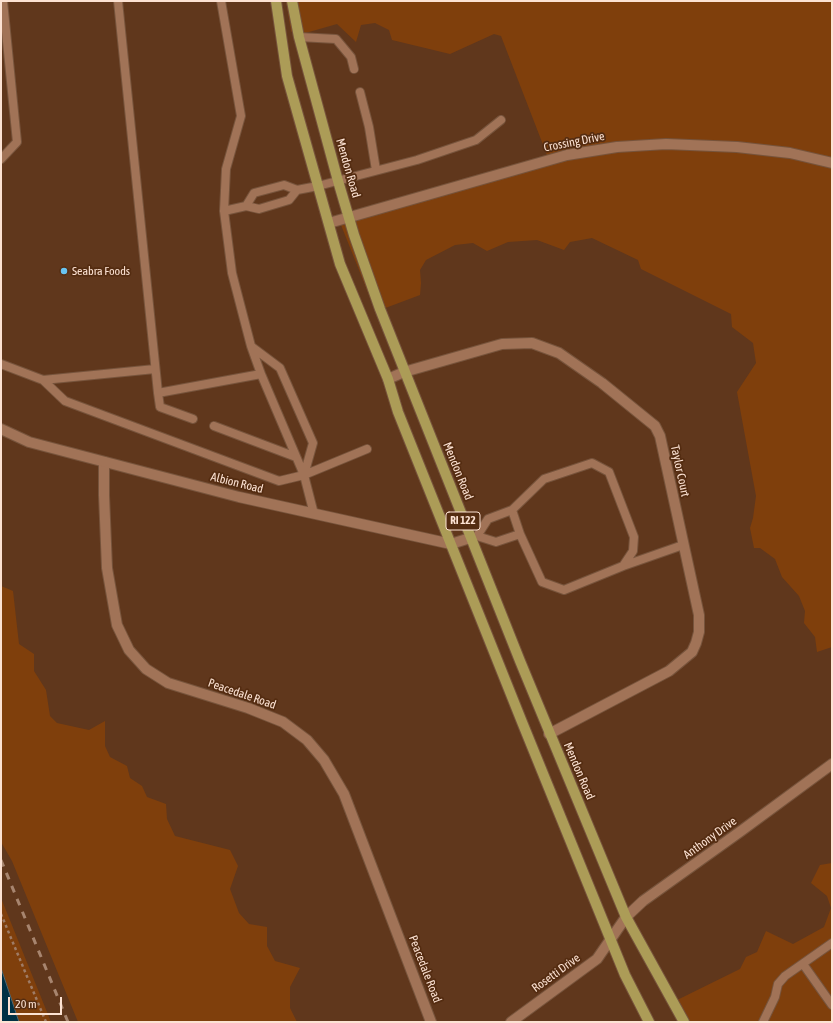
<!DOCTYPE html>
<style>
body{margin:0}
#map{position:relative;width:833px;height:1023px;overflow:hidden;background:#60371c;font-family:"Asap Condensed",sans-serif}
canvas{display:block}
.frame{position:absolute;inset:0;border:2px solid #fce2d3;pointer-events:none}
.scale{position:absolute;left:8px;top:997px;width:54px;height:18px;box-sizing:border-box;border:2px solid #fce2d3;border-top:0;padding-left:5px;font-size:12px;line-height:14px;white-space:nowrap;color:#fce2d3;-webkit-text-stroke:3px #542c11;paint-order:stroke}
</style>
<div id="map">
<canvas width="833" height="1023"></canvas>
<div class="frame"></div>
<div class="scale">20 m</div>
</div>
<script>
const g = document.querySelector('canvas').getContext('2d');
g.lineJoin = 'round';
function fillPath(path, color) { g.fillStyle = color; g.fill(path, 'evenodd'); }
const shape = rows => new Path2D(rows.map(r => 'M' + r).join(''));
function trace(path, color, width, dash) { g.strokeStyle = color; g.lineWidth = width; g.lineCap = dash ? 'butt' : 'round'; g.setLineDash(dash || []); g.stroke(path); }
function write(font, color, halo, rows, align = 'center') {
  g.font = font + ' "Asap Condensed",sans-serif'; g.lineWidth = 3.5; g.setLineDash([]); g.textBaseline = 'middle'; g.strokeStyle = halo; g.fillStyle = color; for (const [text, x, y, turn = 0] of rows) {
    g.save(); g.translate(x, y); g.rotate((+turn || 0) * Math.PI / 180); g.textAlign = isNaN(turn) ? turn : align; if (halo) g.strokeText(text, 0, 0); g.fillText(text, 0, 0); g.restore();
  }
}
fillPath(shape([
 [286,1,832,1,832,647,817,652,815,637,804,623,805,611,799,596,782,577,775,559,760,548,754,548,750,528,753,518,756,496,737,392,756,363,753,343,732,327,731,314,641,269,638,260,592,238,570,242,564,250,537,240,508,242,487,251,473,243,455,245,426,260,420,270,421,283,420,295,380,310,375,310,341,225,342,220,547,155,501,36,494,34,450,54,392,40,389,30,375,23,361,25,356,42,337,24,295,36,291,31],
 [1,586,13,591,19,644,34,654,34,671,46,690,50,716,57,723,89,730,105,721,105,746,110,757,127,766,130,778,142,786,147,797,166,804,167,819,175,836,230,850,238,866,230,889,239,913,249,924,267,927,267,946,275,961,300,968,290,987,290,1008,297,1022,78,1022,12,861,1,842],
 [832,863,832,1022,682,1022,671,1003,740,969,746,957,757,952,766,931,793,944,824,927,831,908,827,896,811,883,820,865],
 [1,898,51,1022,15,1022,1,989]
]), '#7f3f0c');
const water = shape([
 [1,968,19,1022,1,1022,1,968]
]);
fillPath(water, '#003044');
trace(water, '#4c656f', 1);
const lane = shape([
 [118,1,158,393,261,374],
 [221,1,241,116,226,169,224,211,232,273,251,346,261,374,304,475,314,514],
 [299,37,336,39,351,57,354,69],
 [360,92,369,127,376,170],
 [1,159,17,142,3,1],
 [246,206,254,193,284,185,297,190,318,186,417,160,476,140,501,120],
 [224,211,246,206,259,209,289,200,297,190],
 [252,347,280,368,313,443,304,475],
 [1,364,43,380,155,369],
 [43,380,65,401,279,481,304,475,367,449],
 [158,393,160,407,193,419],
 [214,426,296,457],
 [512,510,520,534],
 [470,538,477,536,496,542,520,534,542,582,564,590,623,566,633,551,634,537,609,472,592,463,544,479,512,510,488,519,477,536],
 [623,566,683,545],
 [803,964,832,1005],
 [763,1022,775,997,778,984,785,976,832,943]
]);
const street = shape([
 [329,223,567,155,617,147,666,144,737,147,790,153,832,163],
 [388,379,404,372,502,344,532,343,559,353,602,383,655,426,660,436,699,615,699,632,696,643,692,652,669,671,549,734],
 [104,462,104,495,107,568,117,625,129,650,146,669,168,683,248,708,283,722,307,740,324,760,344,794,431,1022],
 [511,1022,597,959,626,917,643,901,741,831,832,764]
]);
const secondary = shape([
 [1,429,29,442,239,497,451,544,470,538]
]);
const primary = shape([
 [276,1,287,76,340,264,388,379,398,412,522,722,625,975,649,1022],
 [292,1,299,37,338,181,354,235,380,309,520,661,626,917,684,1022]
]);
trace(lane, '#77543c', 10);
trace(street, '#77543c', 12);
trace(secondary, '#77543c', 12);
trace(primary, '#77543c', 12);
trace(shape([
 [1,914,46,1022]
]), '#9f7c66', 2.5, [3, 3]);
trace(lane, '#a17357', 8);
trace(street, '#a17357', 10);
trace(secondary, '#a17357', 10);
trace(primary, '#ac9c57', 10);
trace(shape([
 [1,860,68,1022]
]), '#a7856f', 3, [7, 7]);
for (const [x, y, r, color] of [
 [64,271,4,"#69c4f1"]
]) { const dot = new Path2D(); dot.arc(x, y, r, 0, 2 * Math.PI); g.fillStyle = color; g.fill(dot); trace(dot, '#542c11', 1.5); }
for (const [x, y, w] of [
 [463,521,34]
]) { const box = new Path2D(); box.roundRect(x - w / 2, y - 9, w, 18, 3); g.fillStyle = '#542c11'; g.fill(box); trace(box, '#fce2d3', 1); }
write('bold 11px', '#fce2d3', null, [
 ["RI 122",463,521]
]);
write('12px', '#fce2d3', '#542c11', [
 ["Crossing Drive",574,142,-11],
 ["Mendon Road",348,168,74],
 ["Mendon Road",458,471,68],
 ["Taylor Court",680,471,78],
 ["Albion Road",237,483,14],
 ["Peacedale Road",242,694,19],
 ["Mendon Road",579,771,67],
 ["Anthony Drive",710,838,-36],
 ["Peacedale Road",425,969,69],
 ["Rosetti Drive",556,973,-36]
]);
write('12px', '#fce2d3', '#542c11', [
 ["Seabra Foods",72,271]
], 'left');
</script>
